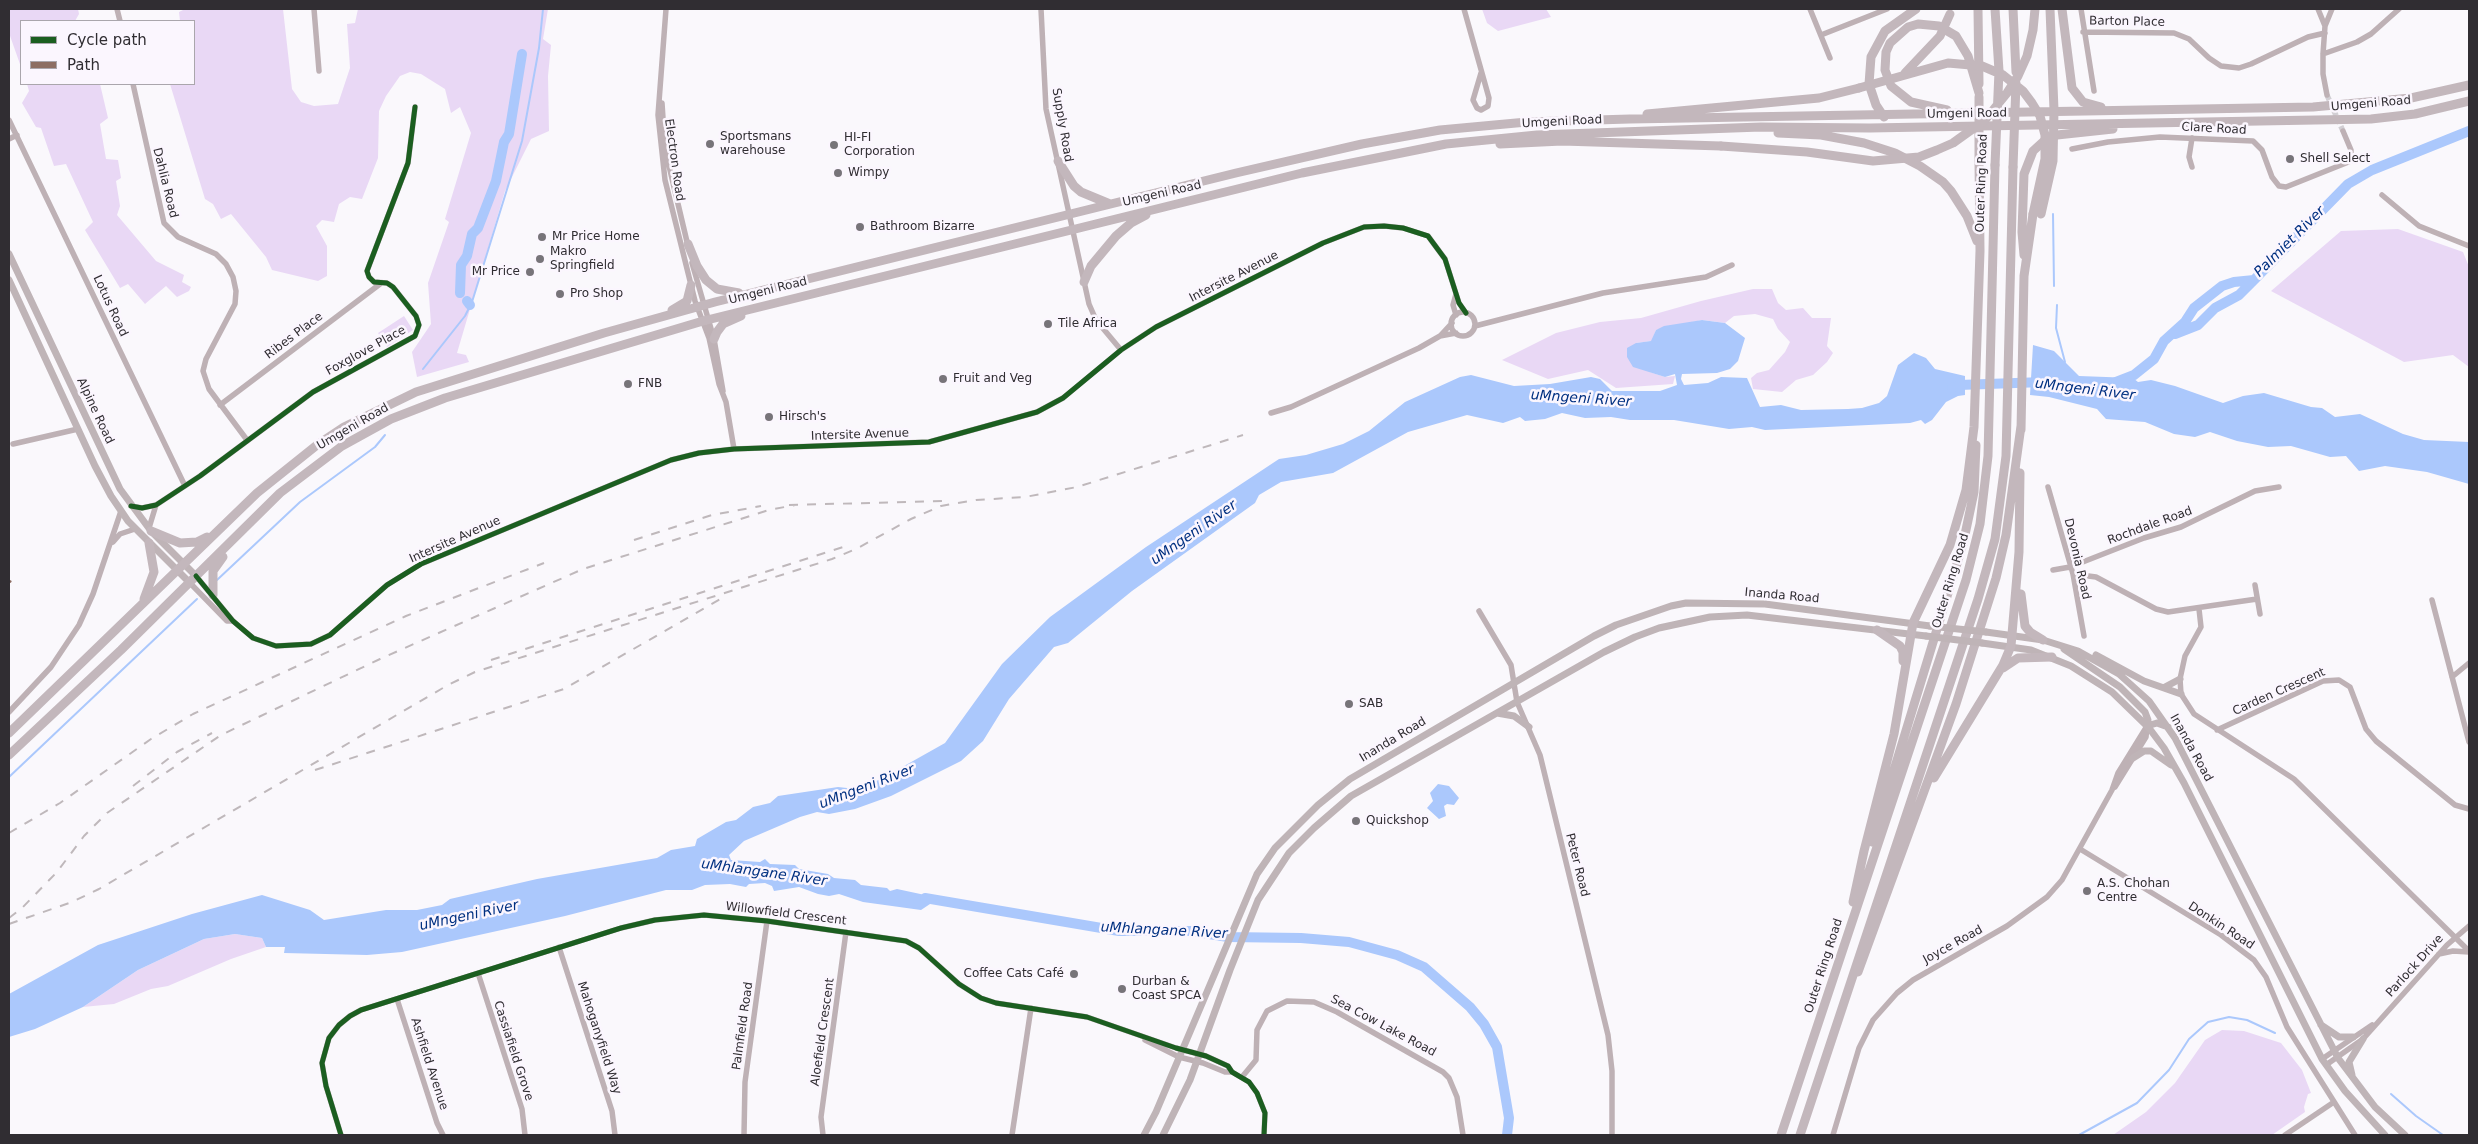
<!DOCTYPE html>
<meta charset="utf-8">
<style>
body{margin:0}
#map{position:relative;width:2478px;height:1144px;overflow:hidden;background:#faf8fc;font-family:"DejaVu Sans",sans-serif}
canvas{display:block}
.frame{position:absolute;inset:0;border:10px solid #302d32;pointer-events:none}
.legend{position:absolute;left:20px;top:20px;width:175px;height:65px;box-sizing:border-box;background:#fbf6fe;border:1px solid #aaa6ac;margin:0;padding:6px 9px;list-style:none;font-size:15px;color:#302d32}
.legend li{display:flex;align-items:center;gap:10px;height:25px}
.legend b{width:25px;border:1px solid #aaa6ac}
</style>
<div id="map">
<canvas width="2478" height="1144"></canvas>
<div class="frame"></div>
<ul class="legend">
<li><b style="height:6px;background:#1b5e20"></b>Cycle path</li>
<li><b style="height:6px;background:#8d6e63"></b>Path</li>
</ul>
</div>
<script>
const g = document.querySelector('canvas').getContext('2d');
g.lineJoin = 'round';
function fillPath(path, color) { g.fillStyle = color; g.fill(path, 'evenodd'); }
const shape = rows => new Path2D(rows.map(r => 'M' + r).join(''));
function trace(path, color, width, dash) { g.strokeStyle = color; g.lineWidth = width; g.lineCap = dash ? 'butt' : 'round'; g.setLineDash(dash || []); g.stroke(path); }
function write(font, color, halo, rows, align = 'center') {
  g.font = font + ' "DejaVu Sans",sans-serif'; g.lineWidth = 5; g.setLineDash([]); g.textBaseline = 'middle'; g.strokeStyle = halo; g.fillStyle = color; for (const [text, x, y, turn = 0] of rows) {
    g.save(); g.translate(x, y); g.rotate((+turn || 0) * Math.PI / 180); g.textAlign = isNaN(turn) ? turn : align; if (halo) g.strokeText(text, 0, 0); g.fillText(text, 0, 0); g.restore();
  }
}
fillPath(shape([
 [9,9,78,9,79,14,75,21,21,21,21,67,9,33],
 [185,9,283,9,292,89,301,102,314,106,338,104,350,68,347,24,355,23,358,9,548,9,543,39,551,45,548,76,549,131,531,139,505,191,457,353,466,355,469,362,417,377,412,352,431,324,428,283,449,222,445,219,471,133,460,107,451,113,445,89,421,74,410,72,400,76,386,96,379,111,378,158,362,199,350,197,339,204,334,222,322,220,316,226,327,246,327,276,318,281,272,270,266,257,231,214,221,219,213,204,205,199,170,84,194,84,194,21,180,21,179,12],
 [1482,9,1546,9,1551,17,1498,31,1487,23],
 [27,84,100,84,108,118,100,124,106,159,118,160,121,178,116,181,120,206,117,215,156,261,184,275,182,282,191,287,189,291,177,297,166,286,145,304,128,284,120,288,85,230,93,222,66,164,54,166,41,128,36,127,22,103,29,91],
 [2398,229,2463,252,2469,267,2469,367,2453,355,2404,362,2271,291,2341,231],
 [1753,289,1772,289,1778,303,1786,310,1803,308,1812,318,1831,318,1827,346,1833,353,1827,362,1813,375,1796,380,1782,392,1753,389,1751,378,1757,373,1769,370,1785,352,1790,342,1778,329,1773,319,1755,314,1734,316,1725,323,1702,320,1656,330,1652,341,1636,343,1650,372,1665,377,1675,376,1673,384,1616,388,1588,370,1548,379,1502,360,1556,333,1600,322,1641,318,1701,301],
 [404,316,413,330,387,347,378,333],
 [235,934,262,938,266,947,231,959,168,986,151,989,114,1004,83,1007,138,970,204,939],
 [2222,1030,2244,1031,2281,1043,2302,1070,2311,1093,2308,1094,2304,1107,2305,1112,2272,1135,2113,1135,2146,1112,2175,1083,2205,1040]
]), '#e9d8f5');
fillPath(shape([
 [1702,320,1725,323,1745,338,1738,361,1730,369,1717,373,1682,374,1681,379,1684,385,1708,383,1721,377,1747,378,1760,407,1781,405,1801,410,1848,409,1862,408,1879,403,1887,396,1898,365,1914,353,1926,358,1935,369,1965,376,1965,395,1958,396,1946,402,1932,420,1925,424,1921,420,1910,423,1765,430,1752,427,1729,429,1674,420,1630,420,1611,417,1585,418,1562,413,1545,419,1525,421,1520,417,1503,423,1467,415,1408,432,1333,473,1281,482,1259,495,1255,503,1132,591,1068,643,1054,647,1009,699,983,741,961,761,891,796,855,809,829,814,817,812,800,817,744,841,729,855,731,860,760,862,765,859,770,864,795,865,799,869,828,874,834,878,855,880,861,885,887,888,890,891,897,889,939,898,921,910,863,902,839,894,829,896,818,894,799,887,774,891,772,886,765,883,749,884,746,887,730,884,705,885,692,890,666,890,565,916,402,952,367,955,284,953,285,947,266,947,262,938,235,934,204,939,138,970,83,1007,35,1029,9,1037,9,994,98,945,192,914,262,895,310,910,324,920,386,910,417,910,442,905,450,899,537,879,657,858,671,850,695,846,697,839,726,822,736,820,753,807,770,803,778,796,838,787,856,789,881,779,945,743,1002,664,1050,617,1146,547,1279,459,1306,455,1343,444,1369,431,1405,402,1460,377,1471,375,1514,386,1550,384,1591,377,1600,379,1612,391,1660,391,1677,385,1675,374,1665,377,1633,367,1627,357,1627,348,1636,343,1651,341,1656,330,1664,326],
 [2033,345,2054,351,2079,376,2133,378,2138,382,2151,380,2175,386,2223,403,2243,396,2264,393,2311,407,2322,408,2335,417,2360,414,2403,434,2424,440,2469,442,2469,484,2427,472,2385,466,2359,471,2346,456,2330,457,2291,446,2268,447,2237,441,2210,432,2195,437,2174,434,2145,422,2106,419,2097,409,2049,397,2030,395],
 [1438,784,1449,786,1459,798,1454,805,1447,804,1444,806,1446,816,1439,819,1427,808,1433,801,1430,793]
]), '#abc8fc');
trace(shape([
 [2053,214,2054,286],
 [2057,305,2056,328,2065,362],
 [423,369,465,316,472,302,522,141,539,48,543,9],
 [217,580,300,502,375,447,385,435],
 [9,777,197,599],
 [2391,1094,2416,1116,2443,1135],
 [2079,1135,2137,1103,2169,1070,2189,1039,2208,1022,2229,1017,2247,1020,2275,1033]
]), '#abc8fc', 2);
trace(shape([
 [460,293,461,265,467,256,472,234,478,228,496,181,504,142,509,134,522,54],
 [467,301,470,305],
 [2175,334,2198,325,2215,308,2239,295,2254,280],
 [2116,382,2134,375,2154,359,2164,341,2185,322,2194,308,2222,286,2234,282,2254,280,2348,184,2372,170,2469,131],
 [1952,388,1959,385,2044,382],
 [925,898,1119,931,1190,931,1228,937,1301,938,1349,942,1397,955,1424,967,1470,1007,1484,1024,1497,1047,1509,1118,1507,1135]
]), '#abc8fc', 10);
trace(shape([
 [2327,95,2343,131]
]), '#d2cfd4', 5.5, [5.5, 3]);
trace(shape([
 [117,9,120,21],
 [314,9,319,71],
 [666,9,658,115,665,180,695,301,709,338,719,384,726,402,734,449],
 [1041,9,1046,109,1089,304,1096,320,1121,350],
 [1464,9,1489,98,1488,106,1481,110,1477,108,1473,100,1481,73],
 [1810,9,1830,58],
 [2081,9,2094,91],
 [2318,9,2325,26],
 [2083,32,2174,33,2189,39,2209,58,2221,66,2239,68,2251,64,2308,37,2325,33],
 [1821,35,1887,9],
 [2323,54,2357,42,2371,34,2399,9],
 [133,84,164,223,178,237,216,254,226,264,233,277,236,291,235,304,206,359,203,371,209,389,247,440],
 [2327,95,2323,74,2323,54,2325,26,2332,9],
 [662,103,665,149,688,246],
 [9,120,185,486],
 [2192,138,2189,157,2192,167],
 [9,139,17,135],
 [2072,149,2108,142,2160,137,2253,141,2262,150,2272,177,2279,186,2286,187,2351,161,2351,150,2343,131],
 [2382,195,2419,226,2469,246],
 [692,263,714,339,723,391],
 '1451 324a12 12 0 1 1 24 0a12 12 0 1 1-24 0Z',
 [1456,315,1453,305,1456,294],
 [1475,326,1603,293,1706,277,1732,265],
 [1440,336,1452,323],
 [220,405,380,284],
 [1271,413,1291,407,1419,348,1440,336,1456,333],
 [13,444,78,429],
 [2048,487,2073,574,2084,636],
 [131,506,142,508,156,505,200,476,313,392,415,336,419,325,416,316,393,287,387,283,374,282,369,277,367,271,408,163,415,107],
 [149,528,156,505],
 [113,542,120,534,135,529],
 [2053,570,2070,567,2144,538,2181,527,2255,491,2279,487],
 [2073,574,2096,577,2156,609,2168,612,2257,599],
 [196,576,233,621,253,638,276,646,311,644,330,635,387,585,421,564,671,460,699,453,734,449,929,442,1037,412,1063,398,1121,350,1156,327,1323,243,1364,227,1384,226,1403,228,1428,236,1445,259,1459,303,1466,313],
 [190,583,227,621,233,621],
 [2255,585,2260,614],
 [2432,600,2469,742],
 [2199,609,2201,627,2185,656,2180,679,2181,694,2194,714,2294,779,2469,951],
 [1479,611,1511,665,1517,702,1540,755,1608,1035,1612,1071,1612,1135],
 [2452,677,2469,663],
 [9,712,51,667,79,625,93,594,121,511],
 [2217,730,2323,681,2339,680,2350,687,2366,729,2376,741,2455,805,2469,809],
 [2115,787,2146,737,2147,726],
 [2080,849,2221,935,2254,960,2266,977,2287,1027,2355,1135],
 [559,947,612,1111,615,1135],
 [2439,954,2453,951,2469,952],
 [478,973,522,1109,525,1135],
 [397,999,437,1123,443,1135],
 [1145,1040,1179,1057,1203,1063,1225,1072,1232,1072],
 [2322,1059,2372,1025],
 [2326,1065,2363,1039,2447,945,2469,926],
 [1242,1077,1256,1060,1257,1030,1267,1011,1287,1001,1314,1002,1337,1012,1443,1072,1449,1078,1457,1097,1463,1135],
 [341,1135,326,1086,322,1063,329,1038,339,1025,350,1016,361,1010,621,928,655,920,704,915,767,921,906,941,919,948,959,984,981,998,996,1003,1087,1017,1176,1048,1206,1056,1228,1066,1232,1072,1249,1082,1257,1093,1265,1113,1264,1135],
 [744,1135,745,1082,767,921],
 [823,1135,821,1117,846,932],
 [1012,1135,1031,1008],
 [1833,1135,1859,1048,1873,1020,1897,993,1913,980,2007,926,2047,897,2062,880,2112,790,2118,773,2147,726],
 [2285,1135,2334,1102]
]), '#beb1b5', 5.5);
trace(shape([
 [9,254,120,489,151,531,196,576],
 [9,280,95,466,111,496,128,521,190,583],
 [1986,632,2043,640,2078,651,2119,674,2149,701,2175,738,2338,1058,2375,1107,2405,1135],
 [1982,643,2031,650,2071,666,2112,692,2149,728,2164,748,2184,783,2322,1059,2345,1091,2385,1135],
 [2064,649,2120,687,2145,712,2148,720,2147,726],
 [2096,655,2144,681,2181,694],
 [2165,687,2180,679],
 [1497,713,1514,716,1529,727],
 [2147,726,2157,723,2168,727],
 [2133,758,2144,751,2151,751,2171,765],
 [2321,1025,2339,1037,2353,1037],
 [2352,1075,2349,1062,2363,1039],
 [1144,1135,1156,1112,1257,874,1275,848,1318,805,1350,779,1594,636,1616,625,1671,606,1686,603,1765,604,1930,626],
 [1163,1135,1190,1080,1230,970,1258,900,1289,853,1314,828,1351,796,1604,652,1635,637,1659,628,1710,617,1747,615,1926,636]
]), '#bfb4b7', 7);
trace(shape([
 [1978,9,1979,84],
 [1995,9,1999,71],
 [2013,9,2016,72],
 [2050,9,2054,110],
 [2062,9,2072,88,2083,102,2101,107],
 [1947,110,1911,102,1891,86,1885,70,1886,52,1890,43,1908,27,1918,24,1939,26,1956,36,1968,56,1979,93],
 [1647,114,1819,98,1859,88],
 [1884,117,1876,105,1869,84,1871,57,1885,31,1916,9],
 [1778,133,1821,135,1864,143,1895,153,1920,166,1943,182,1951,191,1967,216,1977,241],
 [1500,144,1562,141,1721,146],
 [1058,161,1074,186,1081,192,1110,204],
 [688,244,697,266,706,280,717,289,739,293],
 [2024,255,2022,232,2024,174,2033,151,2044,141,2057,135,2113,129],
 [1084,282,1091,266,1116,236,1131,223,1146,215],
 [672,310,687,301,691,285],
 [714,339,717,332,723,324,741,316],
 [2021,430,2024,276,2033,214],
 [151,531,180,543,197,542,207,537],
 [2021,594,2025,626,2030,632,2043,640],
 [213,595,213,571,223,557],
 [144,599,154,572,149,543],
 [1877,630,1900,646,1903,652,1903,661],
 [2003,668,2018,658,2052,657],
 [9,733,257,493,317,445,344,427,416,392,604,333,715,302,1236,173,1362,144,1440,130,1527,122,1630,119,2313,107,2411,98,2469,85],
 [9,755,121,650,280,493,342,446,391,419,445,398,703,321,1302,173,1446,144,1537,135,1761,127,1870,128,2371,119,2415,114,2469,101],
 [1934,778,2003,665,2011,646,2019,552,2020,473],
 [1872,842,1963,544,1974,492,1976,445],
 [1853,902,1864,851,1894,734,1913,623,1950,545,1966,490,1974,427,1980,251,1979,161],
 [1858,972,1956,704,1996,578,2006,535,2021,426],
 [1781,1135,1966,580,1980,524,1988,456,1995,165],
 [1800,1135,1978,599,1995,539,2006,456,2013,167]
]), '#c3b7bc', 9);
trace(shape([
 [789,505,946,501],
 [634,540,712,515,761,506],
 [491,660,846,546],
 [315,770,564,689,722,598],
 [133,786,177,752,212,733],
 [9,833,60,803,151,739,193,714,406,616,544,563],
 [9,918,22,908,57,872,84,836,107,813,221,735,380,659,583,569,769,510,795,505],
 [9,924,72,902,99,889,448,685,475,672,832,559,856,549,911,519,941,506,976,500,1025,497,1077,487,1243,435]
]), '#bfb8bb', 2, [9, 9]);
trace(shape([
 [1930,626,1986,632],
 [1926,636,1982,643]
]), '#bfb4b7', 7);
trace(shape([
 [1905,73,1940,36,1950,14],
 [1859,88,1948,63,1982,66,2003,75,2023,91,2032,103,2040,116,2045,135,2045,159,2033,214],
 [1721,146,1807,152,1873,161,1919,157,1937,150,1953,143,1985,120,2007,93,2018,76,2027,56,2033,30,2035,9],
 [1979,161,1979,97],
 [1995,165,1999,71],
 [2013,167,2016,83],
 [2041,214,2053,161,2054,110]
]), '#c3b7bc', 9);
trace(shape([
 [9,582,10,580]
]), '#8d6e63', 4, [8, 4]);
trace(shape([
 [131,506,142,508,156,505,200,476,313,392,415,336,419,325,416,316,393,287,387,283,374,282,369,277,367,271,408,163,415,107],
 [196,576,233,621,253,638,276,646,311,644,330,635,387,585,421,564,671,460,699,453,734,449,929,442,1037,412,1063,398,1121,350,1156,327,1323,243,1364,227,1384,226,1403,228,1428,236,1445,259,1459,303,1466,313],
 [341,1135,326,1086,322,1063,329,1038,339,1025,350,1016,361,1010,621,928,655,920,704,915,767,921,906,941,919,948,959,984,981,998,996,1003,1087,1017,1176,1048,1206,1056,1228,1066,1232,1072,1249,1082,1257,1093,1265,1113,1264,1135]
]), '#1b5e20', 5);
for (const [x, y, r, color] of [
 [710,144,5,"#777479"],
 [834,145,5,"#777479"],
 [2290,159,5,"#777479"],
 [838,173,5,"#777479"],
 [860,227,5,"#777479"],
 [542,237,5,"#777479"],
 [540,259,5,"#777479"],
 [530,272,5,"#777479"],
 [560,294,5,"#777479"],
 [1048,324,5,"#777479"],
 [943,379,5,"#777479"],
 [628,384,5,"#777479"],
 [769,417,5,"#777479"],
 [1349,704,5,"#777479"],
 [1356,821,5,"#777479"],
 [2087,891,5,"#777479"],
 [1074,974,5,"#777479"],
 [1122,989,5,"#777479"]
]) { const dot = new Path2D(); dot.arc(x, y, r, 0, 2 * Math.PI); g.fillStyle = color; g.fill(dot); trace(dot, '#fbf6fe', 2); }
write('12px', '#302d32', '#fbf6fe', [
 ["Barton Place",2127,22,1],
 ["Umgeni Road",2371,104,-5],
 ["Umgeni Road",1967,114,-1],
 ["Umgeni Road",1562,122,-3],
 ["Supply Road",1062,125,80],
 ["Clare Road",2214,129,3],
 ["Electron Road",674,160,82],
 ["Dahlia Road",165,183,76],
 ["Outer Ring Road",1982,183,-88],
 ["Umgeni Road",1162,194,-13],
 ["Intersite Avenue",1234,277,-27],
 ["Umgeni Road",768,291,-14],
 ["Lotus Road",110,306,65],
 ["Ribes Place",294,336,-37],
 ["Foxglove Place",366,351,-29],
 ["Alpine Road",95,411,65],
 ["Umgeni Road",353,427,-30],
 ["Intersite Avenue",860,435,-2],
 ["Rochdale Road",2150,526,-20],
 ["Intersite Avenue",455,540,-24],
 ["Devonia Road",2077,559,77],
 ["Outer Ring Road",1951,581,-73],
 ["Inanda Road",1782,596,5],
 ["Carden Crescent",2279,692,-24],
 ["Inanda Road",1393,740,-31],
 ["Inanda Road",2191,748,61],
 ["Peter Road",1577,865,76],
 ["Willowfield Crescent",786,914,7],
 ["Donkin Road",2221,926,33],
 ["Joyce Road",1953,945,-29],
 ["Outer Ring Road",1824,966,-72],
 ["Parlock Drive",2415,966,-48],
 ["Palmfield Road",743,1026,-82],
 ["Sea Cow Lake Road",1383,1026,28],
 ["Aloefield Crescent",823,1032,-82],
 ["Mahoganyfield Way",599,1038,72],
 ["Cassiafield Grove",513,1051,72],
 ["Ashfield Avenue",429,1064,72]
]);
write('12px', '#302d32', '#fbf6fe', [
 ["Sportsmans",720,137],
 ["warehouse",720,151],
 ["HI-FI",844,138],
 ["Corporation",844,152],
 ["Shell Select",2300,159],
 ["Wimpy",848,173],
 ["Bathroom Bizarre",870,227],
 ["Mr Price Home",552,237],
 ["Makro",550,252],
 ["Springfield",550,266],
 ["Mr Price",520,272,"right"],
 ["Pro Shop",570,294],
 ["Tile Africa",1058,324],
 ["Fruit and Veg",953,379],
 ["FNB",638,384],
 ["Hirsch's",779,417],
 ["SAB",1359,704],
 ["Quickshop",1366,821],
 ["A.S. Chohan",2097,884],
 ["Centre",2097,898],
 ["Coffee Cats Café",1064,974,"right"],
 ["Durban &",1132,982],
 ["Coast SPCA",1132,996]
], 'left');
write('italic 14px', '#013081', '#fbf6fe', [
 ["Palmiet River",2290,242,-45],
 ["uMngeni River",2085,390,7],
 ["uMngeni River",1581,399,4],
 ["uMngeni River",1194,533,-35],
 ["uMngeni River",867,787,-21],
 ["uMhlangane River",764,873,8],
 ["uMngeni River",469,916,-12],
 ["uMhlangane River",1164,931,3]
]);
</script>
